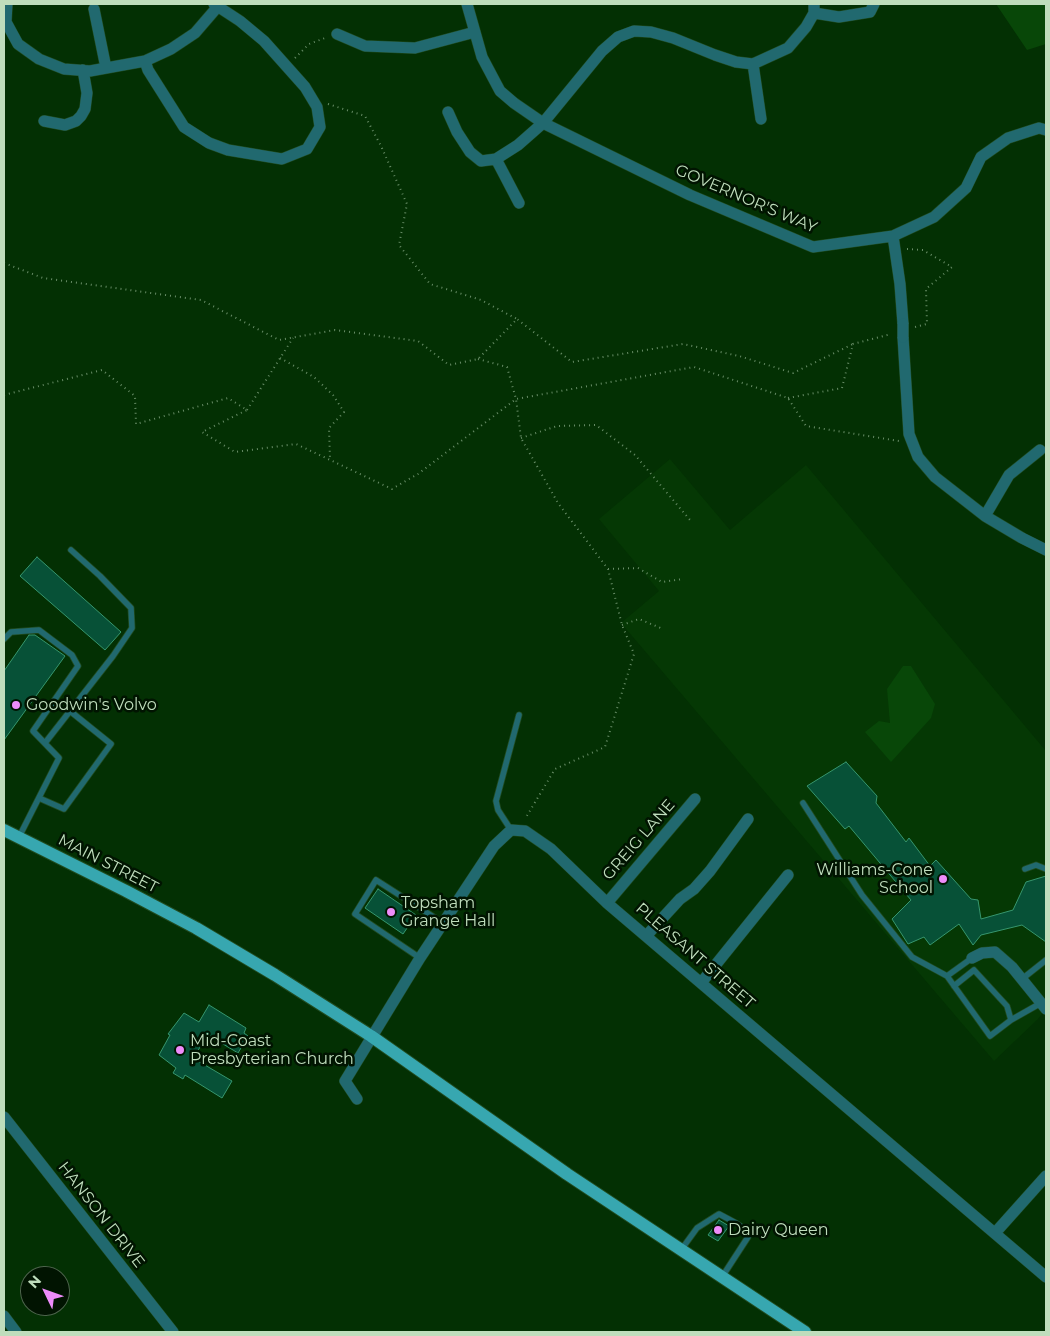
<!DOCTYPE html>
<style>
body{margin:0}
#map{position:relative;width:1050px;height:1336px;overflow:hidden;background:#033003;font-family:Montserrat,sans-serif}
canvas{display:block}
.frame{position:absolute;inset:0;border:5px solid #bfddbc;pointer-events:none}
.north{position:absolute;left:20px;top:1266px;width:50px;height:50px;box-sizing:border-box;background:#011401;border:1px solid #4d644c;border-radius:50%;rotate:312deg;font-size:14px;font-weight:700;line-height:20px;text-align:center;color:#bfddbc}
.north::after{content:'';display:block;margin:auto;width:18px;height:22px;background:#ed8cfa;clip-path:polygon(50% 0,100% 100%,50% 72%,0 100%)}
</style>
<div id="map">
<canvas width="1050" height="1336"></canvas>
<div class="frame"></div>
<div class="north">N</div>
</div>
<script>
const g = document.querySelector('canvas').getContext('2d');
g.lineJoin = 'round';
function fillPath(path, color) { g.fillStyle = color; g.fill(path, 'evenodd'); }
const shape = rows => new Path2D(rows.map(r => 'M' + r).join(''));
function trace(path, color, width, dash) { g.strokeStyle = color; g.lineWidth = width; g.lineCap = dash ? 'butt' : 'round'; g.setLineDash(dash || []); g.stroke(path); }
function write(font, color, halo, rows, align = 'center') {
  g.font = font + ' Montserrat,sans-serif'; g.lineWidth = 5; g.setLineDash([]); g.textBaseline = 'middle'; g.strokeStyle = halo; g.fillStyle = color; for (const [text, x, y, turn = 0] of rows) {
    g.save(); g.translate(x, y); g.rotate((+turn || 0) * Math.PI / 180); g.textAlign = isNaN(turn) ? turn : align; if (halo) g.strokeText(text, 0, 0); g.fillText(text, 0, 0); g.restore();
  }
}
fillPath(shape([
 [670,459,730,530,806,465,1046,751,1046,1008,1038,1019,994,1061,621,623,659,591,599,519]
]), '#053804');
fillPath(shape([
 [996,4,1046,4,1046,44,1027,50],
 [903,666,911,666,935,704,931,718,891,762,865,732,879,721,890,723,887,689]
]), '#084708');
const building = shape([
 [37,557,121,632,105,650,20,576,37,557],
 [29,635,35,635,65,656,4,740,4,671,29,635],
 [846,762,877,796,876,803,906,842,909,838,930,866,936,860,971,899,978,900,981,919,1013,910,1026,882,1046,876,1046,942,1022,925,981,935,973,945,959,924,930,945,924,937,908,944,892,919,911,900,849,826,845,829,807,786,846,762],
 [378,889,416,915,403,934,365,908,378,889],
 [209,1005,246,1028,244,1033,248,1036,238,1053,208,1035,193,1058,232,1081,222,1098,185,1075,183,1079,173,1073,176,1068,159,1055,170,1035,168,1034,184,1013,199,1022,209,1005],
 [719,1220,729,1226,718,1241,708,1235,719,1220]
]);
fillPath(building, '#075137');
trace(building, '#36966e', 1);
const service = shape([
 [4,639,11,632,39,630,72,655,78,666,33,731,59,758,19,837],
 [45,743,113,656,132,628,131,608,100,576,71,550],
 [39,798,64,809,111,744,70,711],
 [803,803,862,895,912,957,947,976],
 [511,830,498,810,496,801,519,715],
 [1025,869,1036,865,1046,869],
 [420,958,355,914,376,880,443,923],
 [972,958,947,976,990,1036,1011,1020,1041,1003],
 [1022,979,1046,960],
 [954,986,974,970,1007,1006,1011,1020],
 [681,1250,697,1228,719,1214,736,1223,746,1230,748,1237,722,1277]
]);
const minor = shape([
 [7,4,6,22,18,44,39,59,64,69,90,71,145,61,171,49,195,33,220,4],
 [467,4,482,57,500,91,514,103,543,123,690,195,813,247,893,236,900,284,903,324],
 [94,9,106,68],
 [814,13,839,17,870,12,874,4],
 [337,34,365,46,415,48,475,32],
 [145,61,148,70,184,127,209,143,228,150,282,159,307,149,320,127,317,107,305,87,264,41,240,21,214,4],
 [753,64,761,119],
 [448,112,457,132,470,152,481,161,496,159,518,145,543,123,602,51,618,37,634,31,651,32,673,38,715,55,736,62,753,64,788,48,806,27,814,13,814,4],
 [44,121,65,125,76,121,81,116,85,109,87,93,83,70],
 [496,159,519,203],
 [893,236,934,217,966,188,981,157,1008,138,1039,128,1046,130],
 [903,337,909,434,918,457,935,477,985,516,1022,538,1046,550],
 [985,516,1009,475,1040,450],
 [607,903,695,799],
 [647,935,680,899,694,889,710,871,748,819],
 [972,958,982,953,995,952,1012,967,1046,1009],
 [701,983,788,875],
 [357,1099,345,1081,420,958,494,846,511,830,525,831,551,849,607,903,1046,1277],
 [4,1117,173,1332],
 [995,1233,1046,1176],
 [4,1316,16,1332]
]);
const primary = shape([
 [4,830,126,891,196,928,275,975,371,1036,567,1174,805,1332]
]);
trace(service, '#214c21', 7);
trace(minor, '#214c21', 12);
trace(primary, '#214c21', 14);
trace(shape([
 [295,58,309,44,325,38],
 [328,104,365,116,381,146,407,204,399,245,430,284,481,300,517,319],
 [907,249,923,250,952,267,926,289,927,324,915,327],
 [4,263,43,278,201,300,279,340,335,330,418,341,449,365,478,359,517,319,572,362,683,344,739,356,793,373,853,344],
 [280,358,314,377,333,395,344,412,329,428,330,459],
 [478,359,507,367,516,399,521,438,558,503,608,569,622,625,634,654,605,747,555,769,525,819],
 [4,395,102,370,135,396,136,424,228,398,247,410,202,432,235,452,296,444,392,489,418,474,516,399,694,367,788,398,806,426,899,441],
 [788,398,842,388,853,344,891,334],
 [247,410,293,338],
 [521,438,557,426,596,425,635,455,690,520],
 [608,569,638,568,662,582,683,579],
 [622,625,639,619,663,629]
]), '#688d67', 2, [1, 4]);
trace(service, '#21696f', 5.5);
trace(minor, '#21696f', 11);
trace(primary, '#37a7b0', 12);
const minorBridge = shape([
 [903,324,903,337]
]);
trace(minorBridge, '#214c21', 12, []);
trace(minorBridge, '#21696f', 11);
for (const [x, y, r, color] of [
 [16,705,5,"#ed8cfa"],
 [943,879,5,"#ed8cfa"],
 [391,912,5,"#ed8cfa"],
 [180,1050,5,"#ed8cfa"],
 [718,1230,5,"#ed8cfa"]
]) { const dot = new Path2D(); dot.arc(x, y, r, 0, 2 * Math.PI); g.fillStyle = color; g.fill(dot); trace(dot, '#011401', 2); }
write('16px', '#bfddbc', '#011401', [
 ["GOVERNOR'S WAY",746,199,23],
 ["GREIG LANE",639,840,-49],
 ["MAIN STREET",108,864,27],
 ["PLEASANT STREET",695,956,41],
 ["HANSON DRIVE",101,1215,52]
]);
write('16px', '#bfddbc', '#011401', [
 ["Goodwin's Volvo",26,705],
 ["Williams-Cone",933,870,"right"],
 ["School",933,888,"right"],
 ["Topsham",401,903],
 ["Grange Hall",401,921],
 ["Mid-Coast",190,1041],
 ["Presbyterian Church",190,1059],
 ["Dairy Queen",728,1230]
], 'left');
</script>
